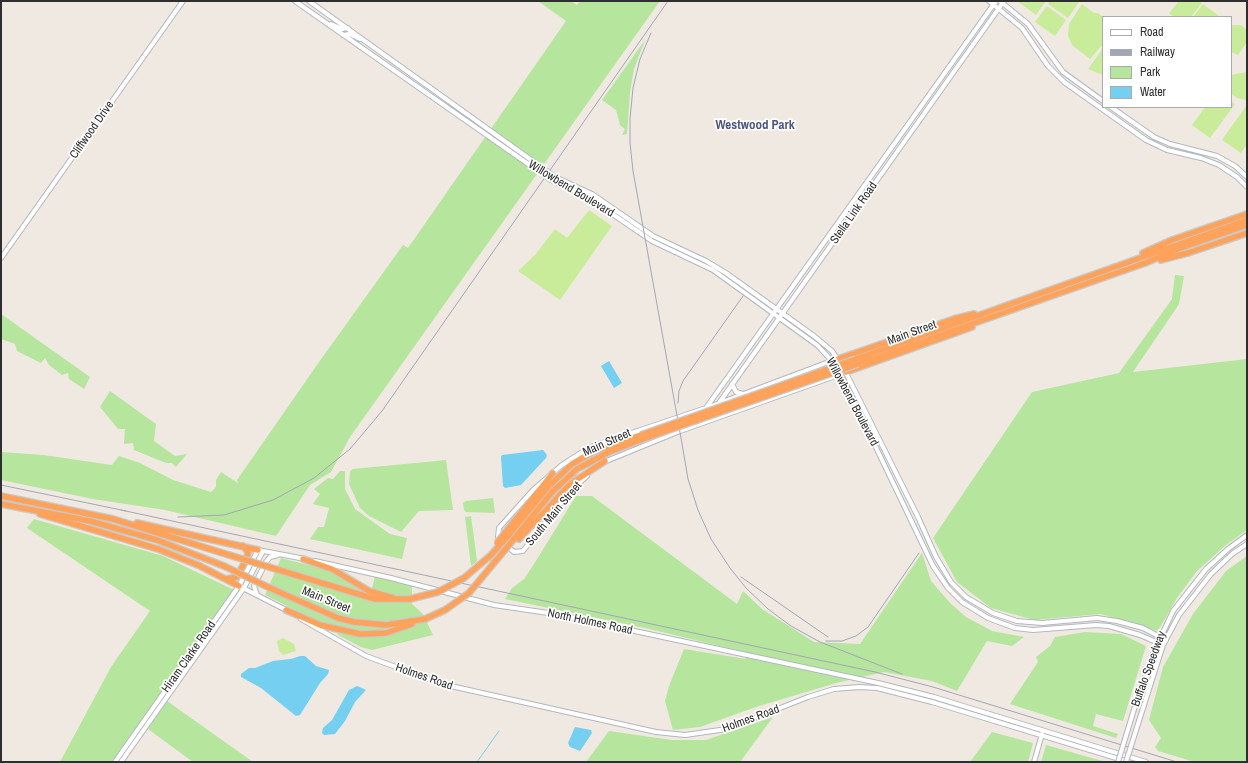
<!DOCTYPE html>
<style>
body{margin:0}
#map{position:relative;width:1248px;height:763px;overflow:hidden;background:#efe9e1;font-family:"Archivo Narrow",sans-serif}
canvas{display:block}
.frame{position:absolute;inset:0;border:2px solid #2e2e2e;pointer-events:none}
.legend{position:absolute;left:1102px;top:16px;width:130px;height:92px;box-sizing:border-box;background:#fff;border:1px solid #ababab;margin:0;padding:5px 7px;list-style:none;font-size:12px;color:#2e2e2e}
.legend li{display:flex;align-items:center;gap:8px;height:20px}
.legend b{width:20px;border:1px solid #ababab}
</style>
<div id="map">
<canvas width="1248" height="763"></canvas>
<div class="frame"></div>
<ul class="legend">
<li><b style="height:5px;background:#fff"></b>Road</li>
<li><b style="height:5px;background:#a3a6b8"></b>Railway</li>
<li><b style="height:11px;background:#b6e59e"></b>Park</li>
<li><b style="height:11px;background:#75cff0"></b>Water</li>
</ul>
</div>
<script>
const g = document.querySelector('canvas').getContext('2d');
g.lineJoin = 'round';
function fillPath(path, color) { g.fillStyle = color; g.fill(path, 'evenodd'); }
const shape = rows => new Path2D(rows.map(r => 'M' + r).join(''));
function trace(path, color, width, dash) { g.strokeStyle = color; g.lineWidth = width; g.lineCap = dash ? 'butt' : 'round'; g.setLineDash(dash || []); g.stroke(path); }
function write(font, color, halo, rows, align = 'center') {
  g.font = font + ' "Archivo Narrow",sans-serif'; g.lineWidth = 3.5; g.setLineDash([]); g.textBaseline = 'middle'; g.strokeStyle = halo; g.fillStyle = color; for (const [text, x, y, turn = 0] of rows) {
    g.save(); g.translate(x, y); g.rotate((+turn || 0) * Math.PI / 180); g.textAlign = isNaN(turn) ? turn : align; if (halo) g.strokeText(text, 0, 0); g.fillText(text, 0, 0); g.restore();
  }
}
fillPath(shape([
 [538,1,571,1,577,5,580,1,660,1,350,437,331,472,310,485,276,536,165,510,93,499,1,480,1,452,43,455,112,465,119,456,140,463,173,480,211,492,216,487,216,480,221,472,238,483,237,480,319,362,403,245,408,248,566,21],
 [645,40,634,69,630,92,627,134,622,135,625,129,620,125,616,110,602,100],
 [1175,275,1184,276,1179,304,1133,372,1247,359,1247,530,1226,545,1197,571,1177,598,1158,631,1101,614,1034,620,991,608,957,582,933,538,1032,392,1119,373,1172,299],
 [1,314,90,377,84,389,69,379,68,373,62,375,49,365,45,358,41,363,17,351,15,344,1,339],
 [110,391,156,424,154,441,175,456,187,454,176,467,172,463,166,463,134,450,133,443,124,444,125,429,118,429,100,407],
 [446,460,453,510,419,511,401,532,369,516,360,508,349,484,350,471,353,469],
 [340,471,345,471,345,489,355,509,390,534,407,538,402,559,310,539,318,527,324,527,329,508,313,504,320,494,314,489,328,478,333,479],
 [576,496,592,496,737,604,743,591,762,609,814,642,860,644,922,553,931,581,951,604,966,617,992,631,1024,637,1012,646,987,641,957,691,932,681,884,672,836,683,756,707,700,727,673,730,665,701,669,686,684,649,746,659,745,652,645,628,505,599,512,588,524,579,534,564],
 [493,498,495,513,466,512,464,510,463,503,466,501],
 [471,516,477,561,471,566,465,517],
 [34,519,163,556,234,590,112,762,60,762,111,667,150,611,27,528],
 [1247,556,1247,762,1195,762,1158,751,1155,747,1161,738,1149,720,1163,667,1193,614,1226,571],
 [281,558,331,571,372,588,375,576,412,586,412,604,423,614,433,635,372,650,361,647,340,636,330,627,265,595],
 [1085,632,1121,634,1146,646,1123,721,1096,714,1093,726,1118,734,1116,738,1010,704,1038,662,1036,657,1050,646,1055,637],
 [167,701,253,762,193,762,148,729],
 [773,717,740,762,586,762,609,731,672,740,706,740],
 [992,732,1033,743,1028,762,970,762],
 [1046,745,1106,762,1041,762]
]), '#b6e59e');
fillPath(shape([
 [1017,1,1046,1,1036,15],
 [1050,1,1079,1,1079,2,1068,18,1048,4],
 [1179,1,1199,1,1202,3,1191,17,1174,17,1169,13],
 [1082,4,1094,13,1098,13,1103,17,1103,44,1090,59,1072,45,1068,36,1069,24],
 [1203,4,1219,16,1218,17,1193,17],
 [1047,6,1066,20,1055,36,1035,22],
 [1231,25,1241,25,1247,30,1247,42,1238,55,1231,52],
 [1103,48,1103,75,1088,69],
 [1247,72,1247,100,1246,100,1237,98,1231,94,1231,75],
 [1231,101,1235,104,1210,138,1192,125,1205,107,1231,107],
 [1246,106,1247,144,1241,153,1222,140],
 [589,210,612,226,560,300,518,271,535,255,555,229,567,238],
 [283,638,294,644,296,651,283,655,279,651,277,641]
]), '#c9ec9a');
fillPath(shape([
 [609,361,622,383,614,388,601,366],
 [543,450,547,455,546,458,521,485,505,488,503,486,501,457,502,455],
 [300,656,305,656,316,666,329,670,328,674,320,683,300,715,296,716,261,688,241,677,241,674,249,668,255,668,273,661,291,659],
 [357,686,366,690,355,702,345,721,335,734,324,735,322,733,323,728,332,720,349,690],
 [575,727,591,730,592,733,580,751,570,747,568,743]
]), '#75cff0');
trace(shape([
 [477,762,499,731]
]), '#75cff0', 1);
const secondary = shape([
 [295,1,551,180,589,198,652,241,713,270,817,345,832,361,846,385,933,566,948,588,962,602,988,618,1015,628,1033,630,1096,625,1109,626,1140,635,1163,645],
 [309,1,555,177,592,194,653,236,706,261,726,273,814,336,832,351,838,360],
 [989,1,1022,28,1048,66,1064,82,1146,140,1167,150,1201,158,1219,165,1237,177,1247,187],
 [1000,1,1028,24,1063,72,1103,101],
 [331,24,342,29,348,28],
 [343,35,349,34,360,39],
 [1111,107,1154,137,1170,144,1217,156,1235,166,1247,177],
 [1,258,183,1],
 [845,371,918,517,936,557,951,582,966,597,993,613,1017,621,1042,623,1097,618,1117,621,1143,628,1166,640],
 [732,384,736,392,743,394],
 [719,403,1004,1],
 [706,408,996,1],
 [604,462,680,431,841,374],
 [587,476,571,490,523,551,514,552,498,537,499,528,533,490,562,465,590,447,706,408,834,360],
 [315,561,391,578,494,605,555,614,878,683,934,697,1146,762],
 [239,586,288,611],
 [257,595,254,586,266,562,270,557,278,555],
 [301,619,366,656,442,684,656,732,685,735,727,729,808,697,834,689,859,687,877,688,932,702,1129,762],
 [1136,703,1153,654,1173,611,1206,569,1228,549,1247,535],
 [1144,705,1163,645,1179,615,1211,574,1232,554,1247,544],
 [115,762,239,586,258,550,305,559],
 [121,762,244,588,263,551],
 [1034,762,1042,734]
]);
const highway = shape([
 [1143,253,1172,240,1247,214],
 [1161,260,1188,253,1247,233],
 [838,359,954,319,974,314],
 [856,359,1247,220],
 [858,364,1145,263,1178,249,1247,225],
 [846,372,972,327],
 [1,496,113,519,229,555],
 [1,504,90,521,157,540,224,566],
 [40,514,158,549,198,565,239,586],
 [137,523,258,550],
 [505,533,553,473],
 [508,536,548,487,572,464,593,452,641,435],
 [519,539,569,485,605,461],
 [513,540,552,492,577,469,609,452,643,439],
 [303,559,332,569,369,591,393,598],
 [279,570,375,599,410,599],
 [227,579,237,577,247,558,248,552,243,546],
 [270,588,338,618,354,622,386,625,425,619],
 [286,610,320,625,360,634,386,633,412,624]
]);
trace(secondary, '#b4b7c1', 6);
trace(highway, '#c9c9c9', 8);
trace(secondary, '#fff', 4);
trace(highway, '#ffa35c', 5.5);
trace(shape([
 [651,33,640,59,633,88,630,119,630,143,633,171,681,438,688,479,698,510,711,539,730,568,746,588,768,609,791,626,820,642,902,674],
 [678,403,679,391,683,381,743,296],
 [1,485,126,511],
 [121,510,875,672,933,687,1177,762],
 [178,517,224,515,273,500,314,478,350,449,382,411,668,1],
 [741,577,828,637],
 [826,641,842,641,856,636,868,627,919,553]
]), '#a3a6b8', 1);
const secondaryBridge = shape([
 [1118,762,1136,703],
 [1126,762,1144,705]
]);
const highwayBridge = shape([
 [641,435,856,359],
 [643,439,858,364],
 [497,543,505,533],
 [229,555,279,570],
 [224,566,270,588],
 [410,599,438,592,464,578,491,555,508,536],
 [425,619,445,610,469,593,513,540]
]);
trace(secondaryBridge, '#b4b7c1', 6, []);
trace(highwayBridge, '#c9c9c9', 8, []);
trace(secondaryBridge, '#fff', 4);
trace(highwayBridge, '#ffa35c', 5.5);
write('12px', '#2e2e2e', '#fff', [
 ["Cliffwood Drive",92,130,-55],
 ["Willowbend Boulevard",571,189,31],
 ["Stella Link Road",854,213,-55],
 ["Main Street",912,333,-20],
 ["Willowbend Boulevard",852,402,62],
 ["Main Street",607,443,-24],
 ["South Main Street",554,514,-50],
 ["Main Street",326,600,22],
 ["North Holmes Road",590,622,12],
 ["Hiram Clarke Road",189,657,-55],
 ["Buffalo Speedway",1149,669,-70],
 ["Holmes Road",424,677,19],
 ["Holmes Road",751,719,-20]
]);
write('bold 13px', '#4d5680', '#fff', [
 ["Westwood Park",755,126]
]);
</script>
